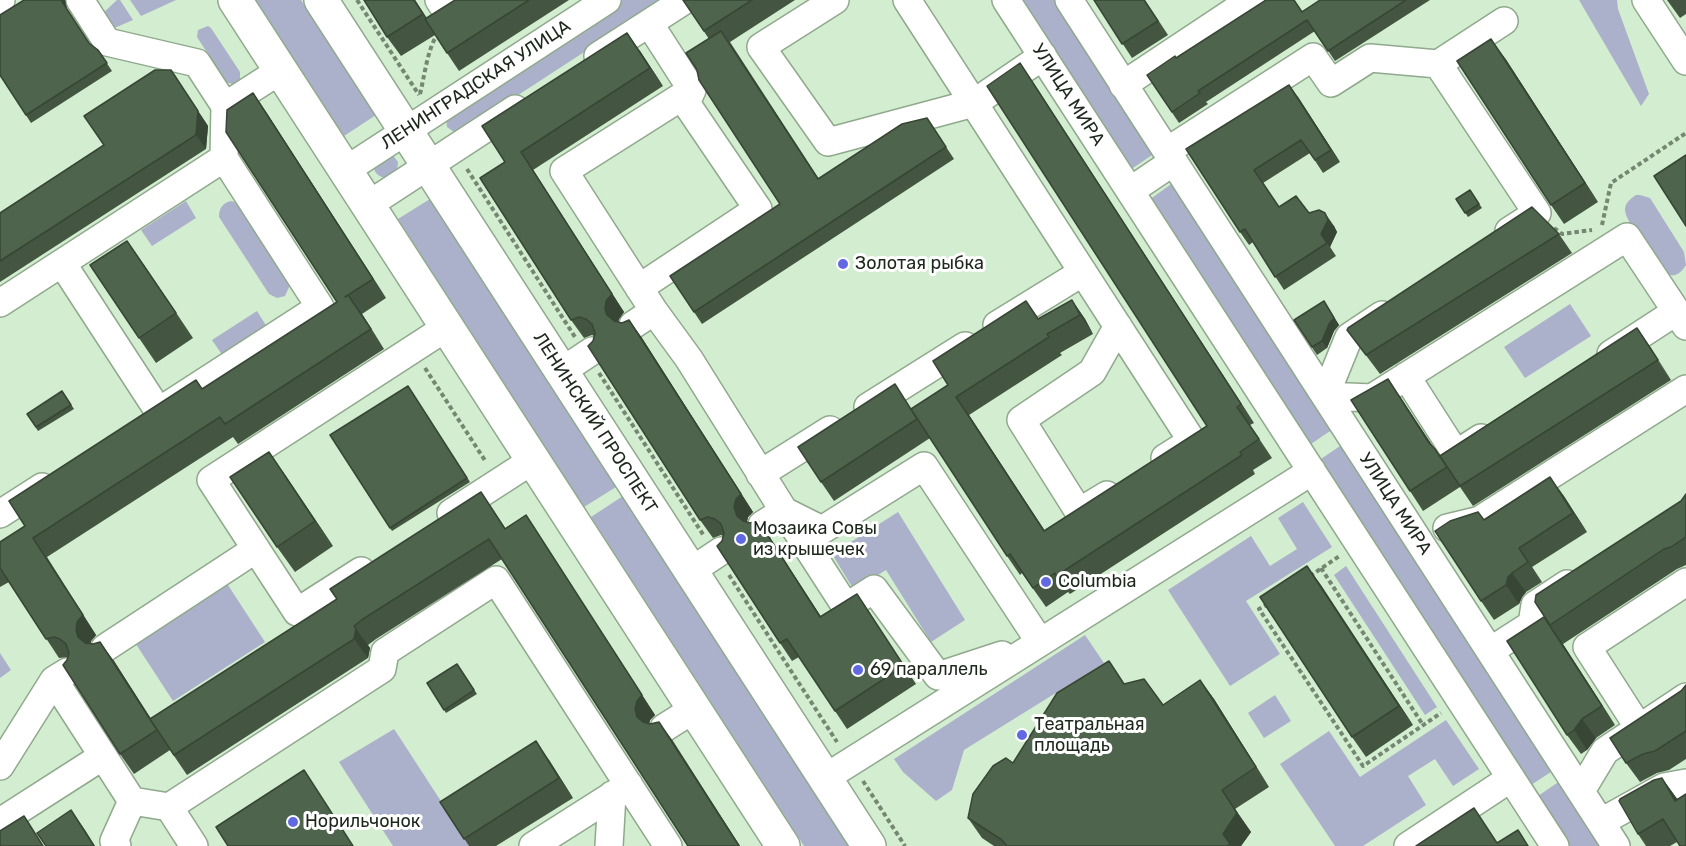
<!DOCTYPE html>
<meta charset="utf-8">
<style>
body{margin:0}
canvas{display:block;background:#d2edcf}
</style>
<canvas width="1686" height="846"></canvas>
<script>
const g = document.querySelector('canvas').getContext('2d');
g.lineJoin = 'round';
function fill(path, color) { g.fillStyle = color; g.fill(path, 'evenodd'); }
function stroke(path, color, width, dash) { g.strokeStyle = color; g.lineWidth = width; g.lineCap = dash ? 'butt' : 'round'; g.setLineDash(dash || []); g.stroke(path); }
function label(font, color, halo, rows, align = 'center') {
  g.font = font + ' Rubik,sans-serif'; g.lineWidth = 6; g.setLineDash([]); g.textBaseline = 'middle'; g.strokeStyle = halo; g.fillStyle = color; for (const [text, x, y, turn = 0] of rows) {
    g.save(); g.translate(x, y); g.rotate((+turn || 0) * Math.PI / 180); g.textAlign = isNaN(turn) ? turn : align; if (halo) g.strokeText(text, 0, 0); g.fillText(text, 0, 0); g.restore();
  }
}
fill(new Path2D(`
 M117 0H120L133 20 112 29 102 14Z
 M130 0H176L141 16Z
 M256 0H301L376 115 344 136Z
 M621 0H664L463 131 454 132 447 127 446 117 452 110Z
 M1020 0H1056L1155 153 1130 170Z
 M1579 0H1617L1618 9 1649 94 1641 106Z
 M208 26 211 28 240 72V81L235 85 226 82 197 37 198 30Z
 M392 154 398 162 397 172 385 178C377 176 374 172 373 164Z
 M1174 182 1333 429 1308 446 1149 200Z
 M1636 195H1640L1650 198 1684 252 1686 265C1668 294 1650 254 1641 239 1636 231 1626 220 1625 210 1625 203 1630 199 1636 195Z
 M430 199 616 487 584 507 398 219Z
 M186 201 196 218 152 246 141 230Z
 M232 201 240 205 290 285 285 296 277 298 269 294 219 217C219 208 223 202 232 201Z
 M1570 304 1591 336 1525 378 1504 347Z
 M257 311 267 327 223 356 212 340Z
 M1343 444 1554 770 1528 787 1318 461Z
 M623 496 849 846H804L591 517Z
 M1303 502 1332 547 1246 601 1280 654 1230 686 1168 590 1251 536 1270 566 1297 549 1278 518Z
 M898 512 965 620 931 642 886 570 854 590 832 554Z
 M1346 566 1437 707 1425 715 1334 575Z
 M226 582 265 642 173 701 134 641Z
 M1085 635 1104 663 964 750 952 790 936 801 903 772 894 759Z
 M0 653 11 670 0 678Z
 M1275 695 1291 721 1264 738 1248 713Z
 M1446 720 1479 769 1453 786 1435 759 1408 776 1426 805 1363 846H1335L1280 764 1329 731 1360 777Z
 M394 729 400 738 470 846H393L339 762Z
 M1560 781 1602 846H1566L1535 798Z`), '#abb0cb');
const minor = new Path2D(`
 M80 0 107 42 197 63 225 106
 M439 0 443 6 452 0
 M835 0 761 47 828 142 974 103 1043 56
 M907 0 1192 441 1165 458
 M1006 0 1555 846
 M1069 0 1616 846
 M1646 0 1686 61
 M0 1 1 0
 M1504 21 1438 64 1537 213 1509 231
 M649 23 692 90
 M598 56 685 0
 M1123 85 1251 0
 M692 90 564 171 654 311 689 359 784 511 822 530 924 466 1040 642
 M1167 151 1313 57 1331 83 1370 58 1438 64
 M346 170 607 0
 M1130 191 1173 162
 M368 205 515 109
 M62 263 159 412
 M639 288 758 209 686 103 692 90
 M0 303 224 158
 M1382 315 1349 337 1325 396 1372 398 1627 237 1686 326
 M633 325 654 311
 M997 325 1083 272
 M1611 354 1677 311
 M562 371 592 351
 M1406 376 1456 454 1481 438
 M170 404 320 307 224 158 225 106 281 70
 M868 407 965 346
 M760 474 830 430
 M1107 495 1079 512 1021 420 1092 372 1118 326
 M451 513 533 460
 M0 514 42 487
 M762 525 784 511 846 607 874 589 938 676 1002 655
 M1447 528 1480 520 1686 389
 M361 571 297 612 211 480 447 327
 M691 571 721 551
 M105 648 256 549
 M1490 651 1532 624 1535 605 1567 584
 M54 680 132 801 169 807 382 669 385 652 496 580 668 846
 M664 728 694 709
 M1639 728 1587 647 1686 582
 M0 766 54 680 67 672
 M825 778 1312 471
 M1581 791 1605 751 1686 697
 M169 807 194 846
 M0 822 103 756
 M1601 822 1664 787 1686 783
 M117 846 114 841 132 801
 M533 846 629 785
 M609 846 612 795
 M1408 846 1511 778`);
const major = new Path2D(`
 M235 0 783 846
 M321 0 869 846`);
stroke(minor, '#90a98d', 30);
stroke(major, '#90a98d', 36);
stroke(new Path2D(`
 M357 0 419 95
 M420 94C424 79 428 44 439 33
 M467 169 575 337
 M1602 225 1611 183 1686 133
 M1554 228 1562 234 1592 230
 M425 368 486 462
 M599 373 704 536
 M1321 568 1423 725
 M729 575 837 742
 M1310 576 1341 555
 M1268 604 1259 609 1363 766 1441 713
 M863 781 905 846`), '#758773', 4, [4.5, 3]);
stroke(minor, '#fff', 27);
stroke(major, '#fff', 33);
fill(new Path2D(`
 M24 0H65L67 9 89 44 98 50 112 71 31 123 0 75Z
 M415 0 427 18 455 0H569L459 71 435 35 401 56 387 37Z
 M683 0H795L730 42 819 179 935 130 954 159 702 324 694 312 780 204 709 39Z
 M1094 0H1145L1168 35 1132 58Z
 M1320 0H1430L1335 61 1315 31 1206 102 1208 104 1179 123 1147 75 1302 11Z
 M1667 0H1686V14L1680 18Z
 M640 51 663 86 533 170 624 312 619 319 618 322 622 323 629 320 642 338 753 512 748 517 747 522 770 538 821 617 869 612 916 684 847 729 799 657 792 661 780 643 722 541 723 536 721 535 713 538 700 520 593 341 594 336 592 335 584 338 571 320 505 162Z
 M1505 58 1598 202 1564 224 1551 205Z
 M1020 63 1254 423 1250 425 1272 458 1253 470 1255 474 1070 594 1068 592 1046 607 1022 573 1020 575 1007 556 930 438 834 501 821 482 912 409 948 385 1026 301 1039 319 1072 300 1085 319 1093 334 1060 353 1062 355 969 415 1045 531 1207 426Z
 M171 70 208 126 206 149 0 282V213L104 145Z
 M1298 97 1340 162 1323 173 1310 153 1263 183 1279 207 1309 213 1334 226 1337 232 1330 247 1336 256 1284 290 1253 242 1249 245 1240 232 1186 149Z
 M266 112 386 298 362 314 384 349 238 444 233 437 47 557 96 635 91 641 90 644 114 661 151 719 337 599 481 492 505 528 526 515 539 535 655 715 650 720 649 724 659 722 740 846 502 559 376 639 368 645 370 648 368 658 187 775 170 750 134 774 120 754 67 660 68 657 59 658 9 582 0 587V542L25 526 196 380 202 389 337 302Z
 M1470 190 1482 208 1468 217 1456 199Z
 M1559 234 1572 253 1380 374 1347 330Z
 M144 265 193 338 156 363 139 338Z
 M1329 309 1339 325 1334 331 1327 348 1317 355 1294 320Z
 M1637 328 1671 380 1473 506 1460 487 1423 511 1410 491 1388 379 1432 445 1440 455Z
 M408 386 470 482 392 531 330 435Z
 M62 391 74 409 38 431 27 414Z
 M269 452 333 546 295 572 277 547Z
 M1550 477 1587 532 1532 567 1542 582 1526 592 1522 597 1519 604 1494 620 1481 601 1484 519Z
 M1686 494V565L1677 569 1563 644 1561 641 1615 725 1596 738 1587 750 1581 754 1567 735 1544 617 1681 501Z
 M1307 566 1413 725 1366 757 1352 737Z
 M457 664 477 694 446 713 427 683Z
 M1200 680 1214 699 1269 787 1235 809 1251 832 1241 846H994L982 838 968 818 1013 763 1125 684 1163 705Z
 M1686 685V759L1669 770 1657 773 1640 782 1626 763Z
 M549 760 573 798 496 846H469L440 802Z
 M1662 778 1677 799V842L1670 846H1646L1638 834Z`), '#445641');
fill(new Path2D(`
 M61 0H65L67 9Z
 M414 0H415L436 34 423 14Z
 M627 33 640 51 663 86 650 68Z
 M1491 39 1505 58 1598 202 1585 183Z
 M1020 63 1033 82 1254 423 1241 404Z
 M171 70 208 126 206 149 196 135Z
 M1289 85 1298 97 1340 162 1331 150Z
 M253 93 266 112 386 298 373 279Z
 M521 152 533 170 624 312 619 319 617 327 607 315Z
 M1325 213 1334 226 1337 232 1330 247 1336 256 1321 234Z
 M127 241 144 265 193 338 176 313Z
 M348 295 362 314 384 349 371 329Z
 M1072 300 1085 319 1093 334 1080 315Z
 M1324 301 1339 325 1334 331 1327 348 1322 341Z
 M629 320 642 338 753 512 748 517 746 525 737 516Z
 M1637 328 1651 348 1671 380 1658 360Z
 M1388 379 1401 398 1443 462 1429 443Z
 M956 397 969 415 1057 550 1044 531Z
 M269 452 286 476 333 546 315 521Z
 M1550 477 1564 496 1587 532 1573 513Z
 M481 492 494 511 518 548 505 529Z
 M526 515 539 535 655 715 650 720 648 728 637 717Z
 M758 520 770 538 833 635 820 617Z
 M33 538 96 635 91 641 89 649 78 637Z
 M1519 548 1532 567 1542 582 1528 562Z
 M1307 566 1321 585 1413 725 1399 706Z
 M1512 573 1526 592 1522 597 1519 604 1506 585 1508 577Z
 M1544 617 1561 641 1615 725 1602 706Z
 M356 629 370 648 368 658 354 639Z
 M100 642 114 661 171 750 157 730Z
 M1200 680 1214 699 1269 787 1256 767Z
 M1582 719 1596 738 1587 750 1574 730Z
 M659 722 673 741 740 846H739Z
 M536 741 549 760 573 798 559 778Z
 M1662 778 1678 800 1675 801Z
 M1235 809 1251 832 1241 846H1231L1223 834Z
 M71 810 85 830 95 846H94Z`), '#374635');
const building = new Path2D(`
 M24 0H61L89 43 98 50 107 63 26 115 0 75V15Z
 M364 0H414L423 14 387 37Z
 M455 0H529L447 53 425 19Z
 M683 0H752L704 31Z
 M1094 0H1144L1158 21 1122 44Z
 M1266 0H1294L1302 12 1320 0H1406L1328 51 1307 20 1198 91 1200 93 1172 112 1147 75 1175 56 1176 58Z
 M721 31 818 179 902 124 927 118 946 147 694 312 670 276 780 204 699 80 697 70 686 53Z
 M627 33 650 68 521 152 612 294 606 301 605 309 607 315 614 321 622 323 629 320 741 494 736 499 734 507 737 516 743 521 750 523 758 520 820 617 857 594 904 666 835 711 787 639 780 643 717 546 722 541 724 533 721 524 715 519 708 517 700 520 588 346 593 341 595 333 592 324 586 319 579 317 571 320 480 178 505 162 482 126Z
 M1491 39 1585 183 1551 205 1457 61Z
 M1020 63 1241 404 1237 407 1259 439 1240 452 1242 455 1056 576 1055 573 1033 588 1010 554 1007 556 911 409 948 385 933 361 1026 301 1038 319 1072 300 1080 315 1047 334 1049 337 956 397 1044 531 1207 426 987 86Z
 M155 70H171L198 111 196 135 0 261V213L104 145 84 116Z
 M1289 85 1331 150 1315 160 1301 140 1254 170 1279 207 1296 196 1309 213 1319 210 1325 213 1328 220 1321 234 1327 243 1275 277 1245 229 1240 232 1186 149Z
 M253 93 373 279 345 297 348 295 371 329 225 424 220 417 33 538 83 615 77 622 76 630 78 637 85 643 93 644 100 642 157 730 120 754 63 665 67 660 69 653 66 644 60 639 54 637 46 639 0 568V542L25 526 9 501 196 380 202 389 337 302 226 132 227 110Z
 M1686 155V226L1654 176Z
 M1470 190 1479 204 1465 213 1456 199Z
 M1532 207 1559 234 1366 355 1347 330 1348 328Z
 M127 241 176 313 139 338 90 265Z
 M1324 301 1334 318 1329 324 1322 341 1312 347 1294 320Z
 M1637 328 1658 360 1460 486 1440 456Z
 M1388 379 1429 443 1435 449 1447 467 1410 491 1351 400Z
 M895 384 917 419 821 482 798 447Z
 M408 386 467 478 390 528 330 435Z
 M62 391 71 405 36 427 27 414Z
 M269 452 315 521 277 547 230 477Z
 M1550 477 1573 513 1519 548 1528 562 1512 573 1508 577 1506 585 1481 601 1435 531 1450 521 1478 512 1484 520Z
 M481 492 505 529 526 515 642 695 637 701 635 709 637 717 643 722 650 724 659 722 739 846H688L489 539 363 619 354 626 356 629 354 639 174 755 150 719 337 599 330 589Z
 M1686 494V537L1671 547 1664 549 1550 625 1535 602 1536 595 1681 501Z
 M1307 566 1399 706 1352 737 1260 597Z
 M1544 617 1602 706 1582 719 1574 730 1567 735 1507 641Z
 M1109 661 1124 684 1144 679 1163 705 1200 680 1256 767 1222 790 1237 813 1223 834 1230 844 1227 846H1007L1002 840 968 818 973 794 993 766 1006 758 1013 763 1057 693Z
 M457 664 474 690 444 710 427 683Z
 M1686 685V731L1655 751 1643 754 1626 763 1610 738 1681 691Z
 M536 741 559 778 464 839 440 802Z
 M304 770 353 846H228L216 827Z
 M1662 778 1675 801 1686 794V846H1680L1663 819 1638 834 1619 801 1620 799 1654 780Z
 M1474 808 1497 843 1518 830 1528 846H1416Z
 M71 810 94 846H46L37 833Z
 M24 816 43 846H0V831Z`);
fill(building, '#4f644c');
stroke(building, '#374635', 1.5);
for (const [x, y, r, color] of [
 [843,264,6,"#6069e1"],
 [741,539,6,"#6069e1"],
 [1046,582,6,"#6069e1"],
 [858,670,6,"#6069e1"],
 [1022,735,6,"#6069e1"],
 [293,822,6,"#6069e1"]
]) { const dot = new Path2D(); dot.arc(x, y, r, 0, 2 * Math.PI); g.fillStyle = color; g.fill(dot); stroke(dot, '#fff', 2); }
label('18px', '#1d271c', '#fff', [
 ["ЛЕНИНГРАДСКАЯ УЛИЦА",476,85,-33],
 ["УЛИЦА МИРА",1068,95,57],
 ["ЛЕНИНСКИЙ ПРОСПЕКТ",595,423,57],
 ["УЛИЦА МИРА",1395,504,57]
]);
label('18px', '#1d271c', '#fff', [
 ["Золотая рыбка",855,264],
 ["Мозаика Совы",753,529],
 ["из крышечек",753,550],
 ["Columbia",1058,582],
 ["69 параллель",870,670],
 ["Театральная",1034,725],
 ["площадь",1034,746],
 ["Норильчонок",305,822]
], 'left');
</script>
